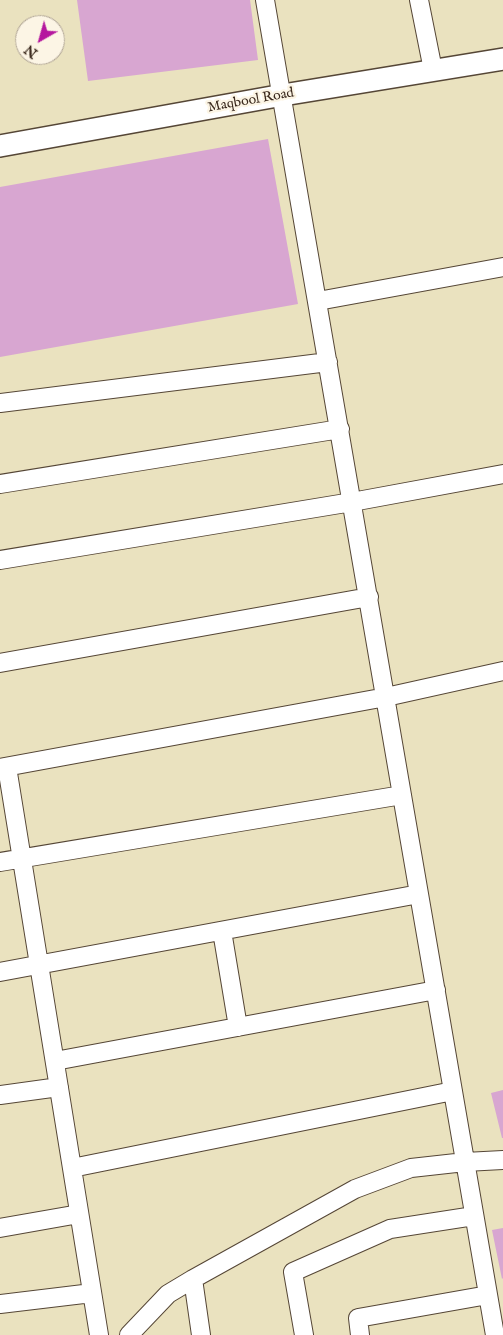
<!DOCTYPE html>
<style>
body{margin:0}
#map{position:relative;width:503px;height:1335px;overflow:hidden;background:#eae2bf;font-family:"IM FELL English",serif}
canvas{display:block}
.north{position:absolute;left:15px;top:15px;width:50px;height:50px;box-sizing:border-box;background:#fcf5e5;border:1px solid #afa495;border-radius:50%;rotate:218deg;font-size:14px;font-weight:700;line-height:20px;text-align:center;color:#3b2a1e}
.north::after{content:'';display:block;margin:auto;width:18px;height:22px;background:#b5179e;clip-path:polygon(50% 0,100% 100%,50% 72%,0 100%)}
</style>
<div id="map">
<canvas width="503" height="1335"></canvas>
<div class="north">N</div>
</div>
<script>
const g = document.querySelector('canvas').getContext('2d');
g.lineJoin = 'round';
function fill(path, color) { g.fillStyle = color; g.fill(path, 'evenodd'); }
function stroke(path, color, width, dash) { g.strokeStyle = color; g.lineWidth = width; g.lineCap = dash ? 'butt' : 'round'; g.setLineDash(dash || []); g.stroke(path); }
function label(font, color, halo, rows, align = 'center') {
  g.font = font + ' "IM FELL English",serif'; g.lineWidth = 4.5; g.setLineDash([]); g.textBaseline = 'middle'; g.strokeStyle = halo; g.fillStyle = color; for (const [text, x, y, turn = 0] of rows) {
    g.save(); g.translate(x, y); g.rotate((+turn || 0) * Math.PI / 180); g.textAlign = isNaN(turn) ? turn : align; if (halo) g.strokeText(text, 0, 0); g.fillText(text, 0, 0); g.restore();
  }
}
fill(new Path2D(`
 M77 0H250L258 60 88 81Z
 M268 139 298 304 0 357V187Z
 M503 1090V1138H502L491 1093Z
 M503 1228V1278L502 1279 492 1230Z`), '#d8a6d1');
const minor = new Path2D(`
 M265 0 495 1335
 M419 0 433 70
 M318 301 503 267
 M0 403 328 362
 M0 484 340 429
 M0 560 352 502 503 474
 M0 663 369 597
 M7 767 99 1335
 M0 768 386 697 503 671
 M0 862 402 795
 M222 931 238 1027
 M0 972 419 894
 M55 1061 436 990
 M0 1095 59 1087
 M72 1168 453 1091
 M0 1228 79 1214
 M193 1279 201 1335
 M0 1304 92 1293
 M129 1335 168 1294 193 1279 355 1189 411 1168 465 1162 503 1160
 M304 1335 293 1272 390 1229 474 1216
 M360 1335 358 1318 488 1295`);
const tertiary = new Path2D(`
 M0 146 283 95 503 59`);
stroke(minor, '#554636', 20);
stroke(tertiary, '#554636', 24);
stroke(minor, '#fff', 18);
stroke(tertiary, '#fff', 21);
label('14px', '#3b2a1e', '#fcf5e5', [
 ["Maqbool Road",251,101,-10]
]);
</script>
